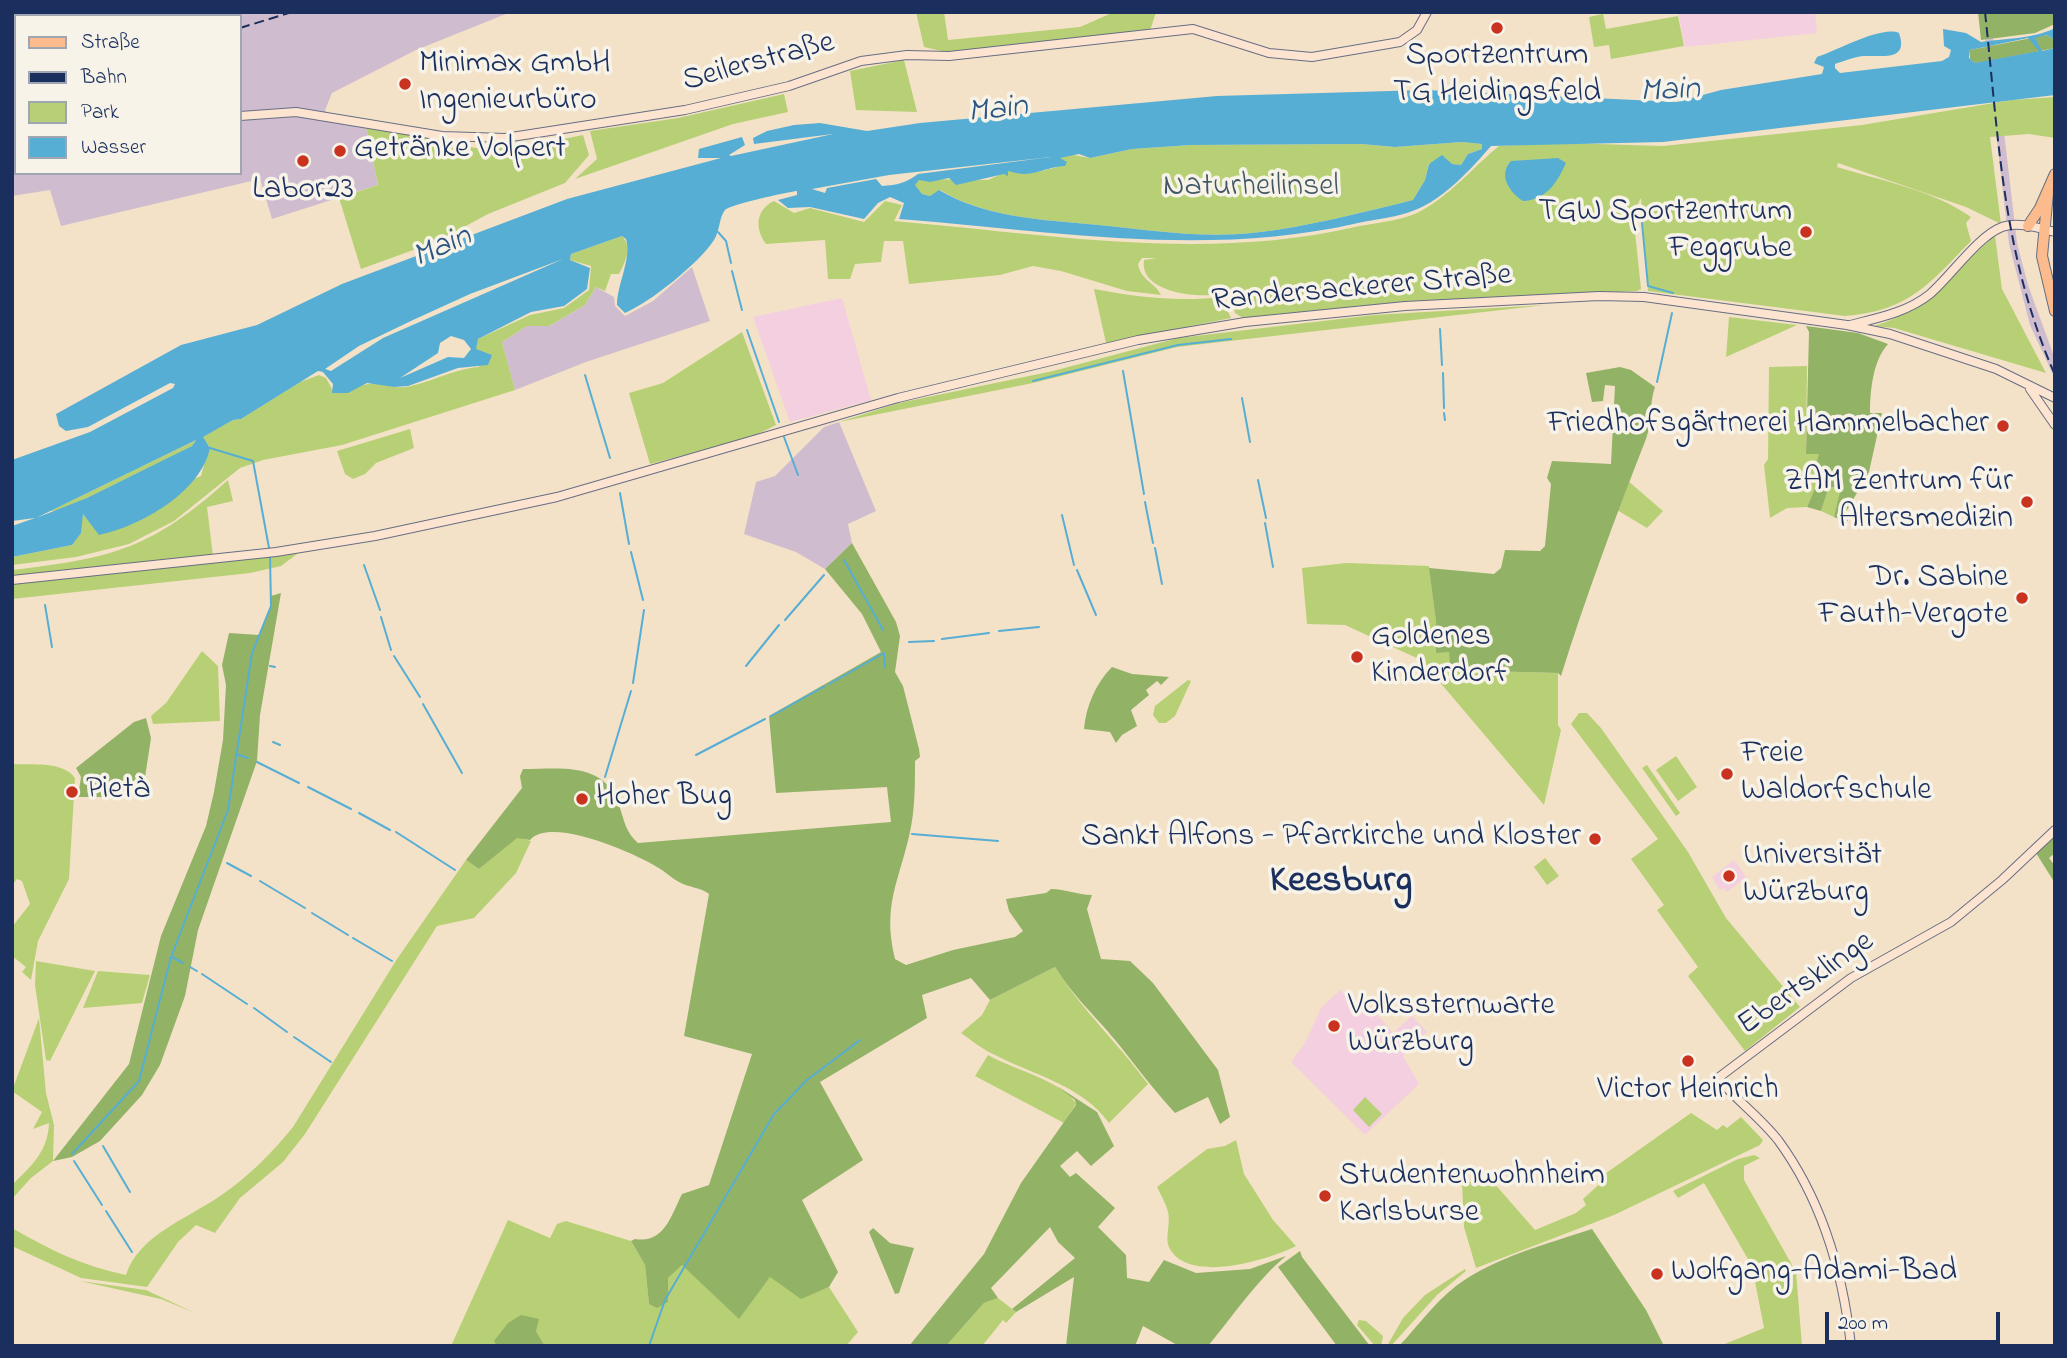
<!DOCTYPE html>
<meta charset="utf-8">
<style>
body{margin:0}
#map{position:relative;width:2067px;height:1358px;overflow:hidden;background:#f3e2c8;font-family:"Indie Flower",sans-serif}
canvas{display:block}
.frame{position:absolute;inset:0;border:14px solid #1b2f5e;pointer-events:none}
.legend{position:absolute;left:14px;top:14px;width:228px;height:161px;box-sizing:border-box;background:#f7f3e8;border:2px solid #9fa5b1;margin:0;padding:9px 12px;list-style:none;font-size:21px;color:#1b2f5e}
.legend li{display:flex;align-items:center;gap:14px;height:35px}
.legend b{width:35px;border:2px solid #9fa5b1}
.scale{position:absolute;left:1825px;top:1312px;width:175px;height:32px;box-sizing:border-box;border:4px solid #1b2f5e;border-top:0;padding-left:9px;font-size:21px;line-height:24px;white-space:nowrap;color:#1b2f5e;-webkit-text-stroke:5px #f7f3e8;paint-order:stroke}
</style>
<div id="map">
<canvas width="2067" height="1358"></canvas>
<div class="frame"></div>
<ul class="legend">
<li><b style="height:9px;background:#fbbb8c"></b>Straße</li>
<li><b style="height:9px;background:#1b2f5e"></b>Bahn</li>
<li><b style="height:19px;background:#b8d075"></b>Park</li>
<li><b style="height:19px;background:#57aed4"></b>Wasser</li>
</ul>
<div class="scale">200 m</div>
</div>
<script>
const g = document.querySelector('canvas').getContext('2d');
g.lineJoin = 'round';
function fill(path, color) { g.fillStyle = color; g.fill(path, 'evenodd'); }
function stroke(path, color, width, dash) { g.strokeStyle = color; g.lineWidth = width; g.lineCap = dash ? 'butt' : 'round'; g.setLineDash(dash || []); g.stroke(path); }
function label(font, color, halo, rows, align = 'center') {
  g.font = font + ' "Indie Flower",sans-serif'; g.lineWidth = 7; g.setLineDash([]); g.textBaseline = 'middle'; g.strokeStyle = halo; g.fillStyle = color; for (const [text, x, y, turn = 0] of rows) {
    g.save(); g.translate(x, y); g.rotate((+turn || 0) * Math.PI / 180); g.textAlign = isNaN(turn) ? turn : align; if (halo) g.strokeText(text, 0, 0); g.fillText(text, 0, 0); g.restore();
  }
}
fill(new Path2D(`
 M1678 12H1815L1817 33 1685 47Z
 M842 298 871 400 790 422 753 317Z
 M1734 860 1746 877 1727 892 1724 888 1720 890 1712 877Z
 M1340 990 1354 1005 1359 1002 1366 1009 1370 1006 1393 1033 1412 1016 1427 1032 1403 1056 1419 1084 1365 1135 1291 1062 1305 1043 1321 1008Z`), '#f3cfe0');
fill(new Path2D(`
 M12 12H511L416 50 332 93 325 110 331 120 366 127 378 185 272 219 260 179 61 226 50 190 12 196ZM16 16H240V173H16Z
 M1982 12H1990L2017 243 2028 285 2055 359V379L2030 325 2009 244Z
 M692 267 710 321 586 362 515 390 502 342 527 326H549L585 305 596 287 614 297 615 306 625 316 653 301Z
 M839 422 876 511 848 524 852 543 825 569 796 552 744 534 756 482 775 476 824 427Z`), '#cfbdcf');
fill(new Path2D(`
 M916 12H944L948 40 1080 27 1114 12H1156L1150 31 950 53 924 47Z
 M1603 14 1606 29 1678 16 1684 46 1611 59 1609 45 1594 47 1589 17Z
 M904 60 917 112 856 110 850 71Z
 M784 94 788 112 733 124 575 179 597 159 590 131 678 118Z
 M2055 97V138L2029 134 1990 137 2001 224 1966 207 1838 163 1837 167C1882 181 1933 190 1971 217L1966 223 1971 241C1929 284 1909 311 1845 316L1648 291 1641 198 1633 213 1641 289 1637 291 1405 302 1243 318 1235 313 1231 291C1209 301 1138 295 1144 260L1157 258H1142L1138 264C1141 281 1155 282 1161 295L1127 291 1061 271 1033 266 1000 275 909 284 903 241H884L881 262 855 264 850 279H828L825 240 766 244C755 229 755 210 774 201L794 213 810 208 864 222 885 201 902 205 894 221C1047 234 1203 262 1355 227 1374 223 1399 221 1417 213 1450 196 1472 168 1499 146L1565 143 1663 146 1862 125 2012 100Z
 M366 127 476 148 529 146 583 135 589 155 565 183 488 214 438 241 361 269 339 198 378 185Z
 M1462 142 1483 144 1482 149 1468 154 1461 165 1429 163 1425 180 1413 200C1360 213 1307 227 1252 233 1206 238 1155 231 1109 226 1052 220 990 220 940 190L930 196 922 194 914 185 919 179 988 180 1008 171 1038 172 1065 165 1059 158 1068 154 1090 158 1132 149 1191 145 1361 144 1395 147Z
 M622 236C633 247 625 263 619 274H611L605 291 596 287 585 305 549 326H527L502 342 515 390 342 445 263 460 240 468 174 521 129 544 76 557 12 565V557L72 545 83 514 89 521 201 476 209 446 202 437 233 420 241 419 300 382 319 375 326 378 332 389C353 395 350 387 368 384 381 382 392 389 405 387 431 383 452 369 479 367L475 346 478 339 530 315 564 308 589 290 591 266 570 260 571 254Z
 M1995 236 2002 289 2046 373 1894 328 1874 326C1933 308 1950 272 1995 236Z
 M1094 289C1136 297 1178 302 1221 297L1231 318 1106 343Z
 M1545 305 1177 347 1033 383 839 422 899 403 1053 371 1178 338 1374 315Z
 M1729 317 1797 325 1726 357Z
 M742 332 776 425 750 438 650 464 629 393 663 383Z
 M1807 366 1806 453 1819 454 1818 481 1807 507 1787 508 1770 518 1764 465 1768 459 1769 367Z
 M410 429 414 448 376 463 365 474 353 479 345 474 337 451Z
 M196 440 192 446C165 460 75 513 50 511Z
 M228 480 233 501 207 507 213 556 12 576V570C113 558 151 549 228 480Z
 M1628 481 1663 511 1647 528 1617 510Z
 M1829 487 1842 488 1834 517 1821 511Z
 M301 551 281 566 250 573 12 599V582Z
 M1346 563 1429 566 1436 622V652H1449L1450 670 1558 673V725L1561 730 1544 805 1421 660 1345 625 1307 624 1302 568Z
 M202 651 218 666 220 721 153 724 151 716 166 703Z
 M1188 680 1191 681 1175 716 1166 723H1159L1153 715 1155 706Z
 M1579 713H1587L1601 728 1688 852 1726 918 1800 1007 1745 1051 1688 976 1698 967 1657 910 1664 905 1631 859 1658 839 1571 724Z
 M1676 756 1697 787 1678 801 1656 770Z
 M12 764C32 765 63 761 75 778L69 879 38 941 31 980 22 972 26 967 12 956V927L30 904 22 881 17 879 12 885Z
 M1647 765 1680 813 1676 816 1642 768Z
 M517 837 531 841 516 873 474 918 437 926 305 1134 283 1162 240 1198 215 1233 196 1225 178 1242 147 1287 81 1278 12 1246V1228C50 1250 83 1266 126 1275 138 1235 191 1217 223 1194 250 1175 272 1153 293 1127L397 959 466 860 479 869Z
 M1545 858 1559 876 1547 885 1534 867Z
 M36 961 95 971 50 1061 46 1060 35 985Z
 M1055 967C1081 1009 1118 1043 1148 1084L1109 1123C1082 1085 1033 1075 993 1054 982 1049 971 1040 961 1033L982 1015 990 1000Z
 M98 971 150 975 142 1003 83 1008Z
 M39 1018 46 1093 54 1125 53 1161 31 1178 12 1199V1185C31 1166 48 1152 49 1123L33 1129 42 1112 12 1091Z
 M988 1055C1010 1068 1067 1083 1076 1104L1064 1123 975 1076Z
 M1365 1097 1382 1114 1369 1127 1353 1110Z
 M1691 1113 1717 1130 1723 1125 1727 1128 1741 1117 1763 1140 1760 1145 1614 1215 1476 1268 1464 1227 1462 1182H1493L1535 1230 1576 1213 1586 1205 1583 1199 1604 1180 1602 1176Z
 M1236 1140 1244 1174 1273 1220 1296 1246C1268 1260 1190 1284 1170 1249 1164 1239 1171 1224 1168 1212 1166 1204 1161 1195 1157 1187L1207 1149 1225 1146Z
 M1754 1155 1760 1158 1744 1166V1180L1796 1272 1802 1346H1720L1764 1328 1752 1266 1704 1183 1678 1198 1673 1191 1738 1159Z
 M508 1220 550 1238 557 1224 566 1221 631 1241 645 1265 649 1304 668 1288V1278L682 1264 739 1318 770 1276 801 1298 829 1287 858 1332 846 1346H545L536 1331 505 1346H451Z
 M1465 1269 1466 1271 1437 1295 1391 1346H1387L1403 1318 1425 1295Z
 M80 1281 146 1290 195 1313 161 1299Z
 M998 1298 1016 1312 1006 1323 1003 1320 982 1346H946L984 1303Z
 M1359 1320 1366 1321 1383 1336 1381 1346H1375L1357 1325Z`), '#b8d075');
fill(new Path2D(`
 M1978 12H2055V24L2035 33 1981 40Z
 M2047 35 2055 40V48L1984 62 1975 63 1970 59V50Z
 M1806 326 1858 333 1888 344C1873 360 1870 391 1870 413H1882L1869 472 1843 517 1848 519 1847 522 1834 517 1841 488 1829 487 1821 511 1807 507 1818 481 1814 471 1819 454H1806L1809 332Z
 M1620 367 1631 370 1655 387C1649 404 1652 423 1646 439 1615 518 1586 596 1561 676L1558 673 1450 670 1449 652 1436 653V622L1429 568 1494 574 1501 568 1505 550 1540 551 1545 546 1551 484 1547 478 1552 461 1611 464 1615 386 1605 385 1603 401 1592 402 1586 373Z
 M852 543 896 622 900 636 895 672 903 686 919 749 920 757 915 761C915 784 915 810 910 832 899 882 882 905 895 959L906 965 953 950 1015 937 1023 931 1009 911 1006 899 1046 893 1051 889C1066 889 1077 895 1092 895L1087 909 1101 959 1130 961 1153 983 1218 1070 1230 1117 1220 1124 1208 1097 1175 1113C1155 1091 1138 1069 1120 1046 1098 1018 1075 999 1055 967L990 1000 971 978 922 995 927 1018 820 1082 863 1160 802 1200 838 1272 829 1287 801 1299 770 1277 739 1319 682 1265 668 1278V1302L657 1308 649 1304 645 1265 631 1241 635 1239C664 1244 671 1216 682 1194L709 1185 752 1054 684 1036 709 894C700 887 690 888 679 882 671 878 665 871 657 867 634 853 551 816 530 840L517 838 479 869 466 860 522 788 520 776 523 769C561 769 604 761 619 805 624 820 626 833 638 843L891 822 887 787 776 793 769 716 881 652 862 614 825 569Z
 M281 593 260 715 257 761 198 930 185 996 160 1065 142 1095 100 1141 72 1157 53 1161 129 1064 161 936 206 826 214 792 223 740 226 685 222 665 229 633 259 635 271 606V596Z
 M1112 667 1132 674 1169 677 1161 685 1157 681 1146 690 1149 695 1131 710 1137 726 1122 735 1116 743 1110 732 1084 729C1086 706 1096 683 1112 667Z
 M146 718 151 738 142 797H78L81 777 76 768 134 722Z
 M2055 836V853L2049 858 2055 866 2053 880 2036 853Z
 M1057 1086 1097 1112 1114 1146 1091 1166 1077 1151 1060 1166 1070 1177 1076 1173 1115 1208 1098 1227 1126 1255 1127 1278 1149 1282 1164 1260 1196 1273 1250 1269 1286 1256C1258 1279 1232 1317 1208 1346H1179L1143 1326 1135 1346H1066L1074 1277 1016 1312 1012 1309 1075 1258 1058 1242 1050 1227 991 1288 998 1298 984 1303 946 1346H909L984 1254 1021 1183 1076 1105 1075 1100Z
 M873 1228 890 1243 914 1248 899 1293 895 1294 869 1232Z
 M1592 1229 1646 1310 1664 1346H1399C1418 1326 1434 1303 1456 1286 1495 1257 1547 1244 1592 1229Z
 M1300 1251 1302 1257 1370 1346H1337L1278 1267Z
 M521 1315 539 1319 536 1331 545 1346H497L494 1341 508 1323Z`), '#92b266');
fill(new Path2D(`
 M2055 28V40L2047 35 2035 38 2042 51 2055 48V95L1663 142 1491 146C1472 168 1444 199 1415 210 1398 217 1377 219 1358 223 1206 258 1052 231 899 219L904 203 890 197 878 203 864 219 810 207 788 208 778 200 797 195V191C787 192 729 205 725 210 719 217 720 231 714 240 700 262 651 302 625 313L617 305C617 284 632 259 626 239L622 236 571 254 570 260 590 268 587 289 564 306 531 312 478 339 476 349 492 355 488 365 458 368 408 386 394 387 367 383 348 393H332L333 384 323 372 318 371 241 419 233 420 203 437 210 448C201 492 141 526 99 535L83 514 81 533 72 545 12 557V526L35 518 12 521V460L90 432 173 388 175 384 170 383 88 427 66 431 59 426 56 414 181 345 257 325 342 284 567 199 721 158H698L699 149 742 137 745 145 729 155 731 156 833 134 754 144 753 138 767 131 794 125 820 123 867 131 920 123 1217 96 1425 90 1677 102 1721 90 1822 74 1824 67 1814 63 1817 57C1836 51 1882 25 1899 33 1909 62 1882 55 1863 56 1854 57 1844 61 1835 64V68L1840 73 1942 61 1949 57 1951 50 1944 46 1943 29 1966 33 1981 42C2006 38 2034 39 2055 28ZM2028 38 2039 51 1975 63 1969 58 1970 50ZM1462 142 1482 144V149L1468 154 1461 165 1452 164 1442 155 1429 164 1425 180 1413 200C1360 213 1307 227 1252 233 1206 238 1155 231 1109 226 1052 220 990 220 939 190L930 196 922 194 915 185 919 180 930 182 949 178 956 185 1004 174 1008 176V171C1034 179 1039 168 1065 166L1067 162 1060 158 1079 154 1090 158 1132 149 1191 145 1361 144 1395 147ZM1051 157 918 174C906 183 897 185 882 186L876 179 827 188 825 193 812 189 889 175ZM563 259 383 338 331 371 325 369 359 346 413 320 470 294ZM451 336 464 340 471 349 464 358 448 357 400 378 438 353 440 343ZM196 440 192 446 87 498 36 518Z
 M1558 158 1566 163C1557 183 1546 200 1523 201 1509 192 1498 175 1511 161Z`), '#57aed4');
stroke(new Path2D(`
 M1642 223 1648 286 1673 293
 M718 232 726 241 731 263
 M732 271 742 310
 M1440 329 1442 365
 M747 330 779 422
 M1123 371 1144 494
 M1443 373 1444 408
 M585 375 610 458
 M1033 381 1178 345 1231 339
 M1657 382 1672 313
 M1242 398 1250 442
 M1444 413 1445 420
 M784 437 798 475
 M210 448 253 461 269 548
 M1258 480 1266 518
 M620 493 629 544
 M1145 502 1153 543
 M1062 515 1074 565
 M1265 523 1273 567
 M1155 548 1162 584
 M631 552 643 600
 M844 560 883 630
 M364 565 380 610
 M1077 570 1096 615
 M45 605 52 647
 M381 617 391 650
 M785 620 824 575
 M999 631 1039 627
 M942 639 989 633
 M909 642 934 641
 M394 656 420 697
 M270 666 275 667
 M746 666 779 625
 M633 683 644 610
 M829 684 884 653 885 667
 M423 704 462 773
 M771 716 825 686
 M273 742 280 745
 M236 754 248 758
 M696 755 765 719
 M257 762 299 783
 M605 777 631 691
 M308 787 351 809
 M359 813 390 830
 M396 832 455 870
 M912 834 998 841
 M227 863 251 876
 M260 881 305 908
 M312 913 348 935
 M353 938 392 961
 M172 957 183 963
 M190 967 197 971
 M202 974 247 1004
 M254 1008 287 1032
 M294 1037 331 1062
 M103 1146 130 1192
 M72 1154 139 1081 171 957 228 810 252 653 271 606 270 557
 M74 1161 102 1205
 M106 1211 132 1252
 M649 1346 665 1300 774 1114 807 1080 860 1040`), '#57aed4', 2);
const secondary = new Path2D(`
 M240 116 296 112 442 136 505 138 685 110 789 86 861 61 907 55 949 56 1193 29 1269 53 1312 57 1400 42 1417 30 1427 12
 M12 142H16
 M1850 325C1878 318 1908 312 1930 294 1950 277 1978 236 2002 227 2017 221 2039 228 2055 232
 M2030 389 2055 425
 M12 580 276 552 375 536 557 497 898 398 1138 340 1245 322 1405 306 1599 296 1644 297 1847 325 1890 334 1996 369 2055 398
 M1851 1346C1843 1272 1822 1200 1778 1140 1760 1117 1736 1100 1718 1078L1851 978 1951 922 2002 880 2055 830`);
const primary = new Path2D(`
 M2048 193 2042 256 2055 311
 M2028 226 2040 208 2055 174`);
stroke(secondary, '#676e83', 10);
stroke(primary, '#676e83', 12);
stroke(secondary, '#fde4d1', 8);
stroke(primary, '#fbbb8c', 10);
stroke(new Path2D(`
 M1985 12C1999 141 2002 254 2055 375
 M12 14 152 16 218 12
 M219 16 244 12
 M240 28 292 12`), '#1b2f5e', 2, [10, 5]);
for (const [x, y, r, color] of [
 [1497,28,7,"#c8321e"],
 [405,84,7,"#c8321e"],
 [340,151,7,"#c8321e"],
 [303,161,7,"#c8321e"],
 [1806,232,7,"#c8321e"],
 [2003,426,7,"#c8321e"],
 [2027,502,7,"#c8321e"],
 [2022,598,7,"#c8321e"],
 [1357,657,7,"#c8321e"],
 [1727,774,7,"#c8321e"],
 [72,792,7,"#c8321e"],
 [582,799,7,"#c8321e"],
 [1595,839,7,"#c8321e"],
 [1729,876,7,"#c8321e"],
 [1334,1026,7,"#c8321e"],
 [1688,1061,7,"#c8321e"],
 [1325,1196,7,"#c8321e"],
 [1657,1274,7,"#c8321e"]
]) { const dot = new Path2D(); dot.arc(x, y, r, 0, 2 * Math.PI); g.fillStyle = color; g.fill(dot); stroke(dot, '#f7f3e8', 2.5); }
label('32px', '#1b2f5e', '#f7f3e8', [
 ["Sportzentrum",1497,58,"center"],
 ["TG Heidingsfeld",1497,95,"center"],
 ["Minimax GmbH",419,66],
 ["Ingenieurbüro",419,103],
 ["Getränke Volpert",354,151],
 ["Labor23",303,192,"center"],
 ["TGW Sportzentrum",1792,214,"right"],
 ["Feggrube",1792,251,"right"],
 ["Friedhofsgärtnerei Hammelbacher",1989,426,"right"],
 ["ZAM Zentrum für",2013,484,"right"],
 ["Altersmedizin",2013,521,"right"],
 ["Dr. Sabine",2008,580,"right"],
 ["Fauth-Vergote",2008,617,"right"],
 ["Goldenes",1371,639],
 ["Kinderdorf",1371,676],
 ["Freie",1741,756],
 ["Waldorfschule",1741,793],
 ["Pietà",86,792],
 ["Hoher Bug",596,799],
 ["Sankt Alfons - Pfarrkirche und Kloster",1581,839,"right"],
 ["Universität",1743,858],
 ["Würzburg",1743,895],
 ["Volkssternwarte",1348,1008],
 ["Würzburg",1348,1045],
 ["Victor Heinrich",1688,1092,"center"],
 ["Studentenwohnheim",1339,1178],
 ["Karlsburse",1339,1215],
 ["Wolfgang-Adami-Bad",1671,1274]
], 'left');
label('32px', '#1b2f5e', '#f7f3e8', [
 ["Seilerstraße",759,64,-15],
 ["Randersackerer Straße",1362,290,-5],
 ["Ebertsklinge",1807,985,-35]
]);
label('32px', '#425764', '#f7f3e8', [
 ["Naturheilinsel",1251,189]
]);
label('italic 33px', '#2d5581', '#f7f3e8', [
 ["Main",1670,93,-3],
 ["Main",998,112,-7],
 ["Main",443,249,-24]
]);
label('bold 38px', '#1b2f5e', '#f7f3e8', [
 ["Keesburg",1341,884]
]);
</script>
